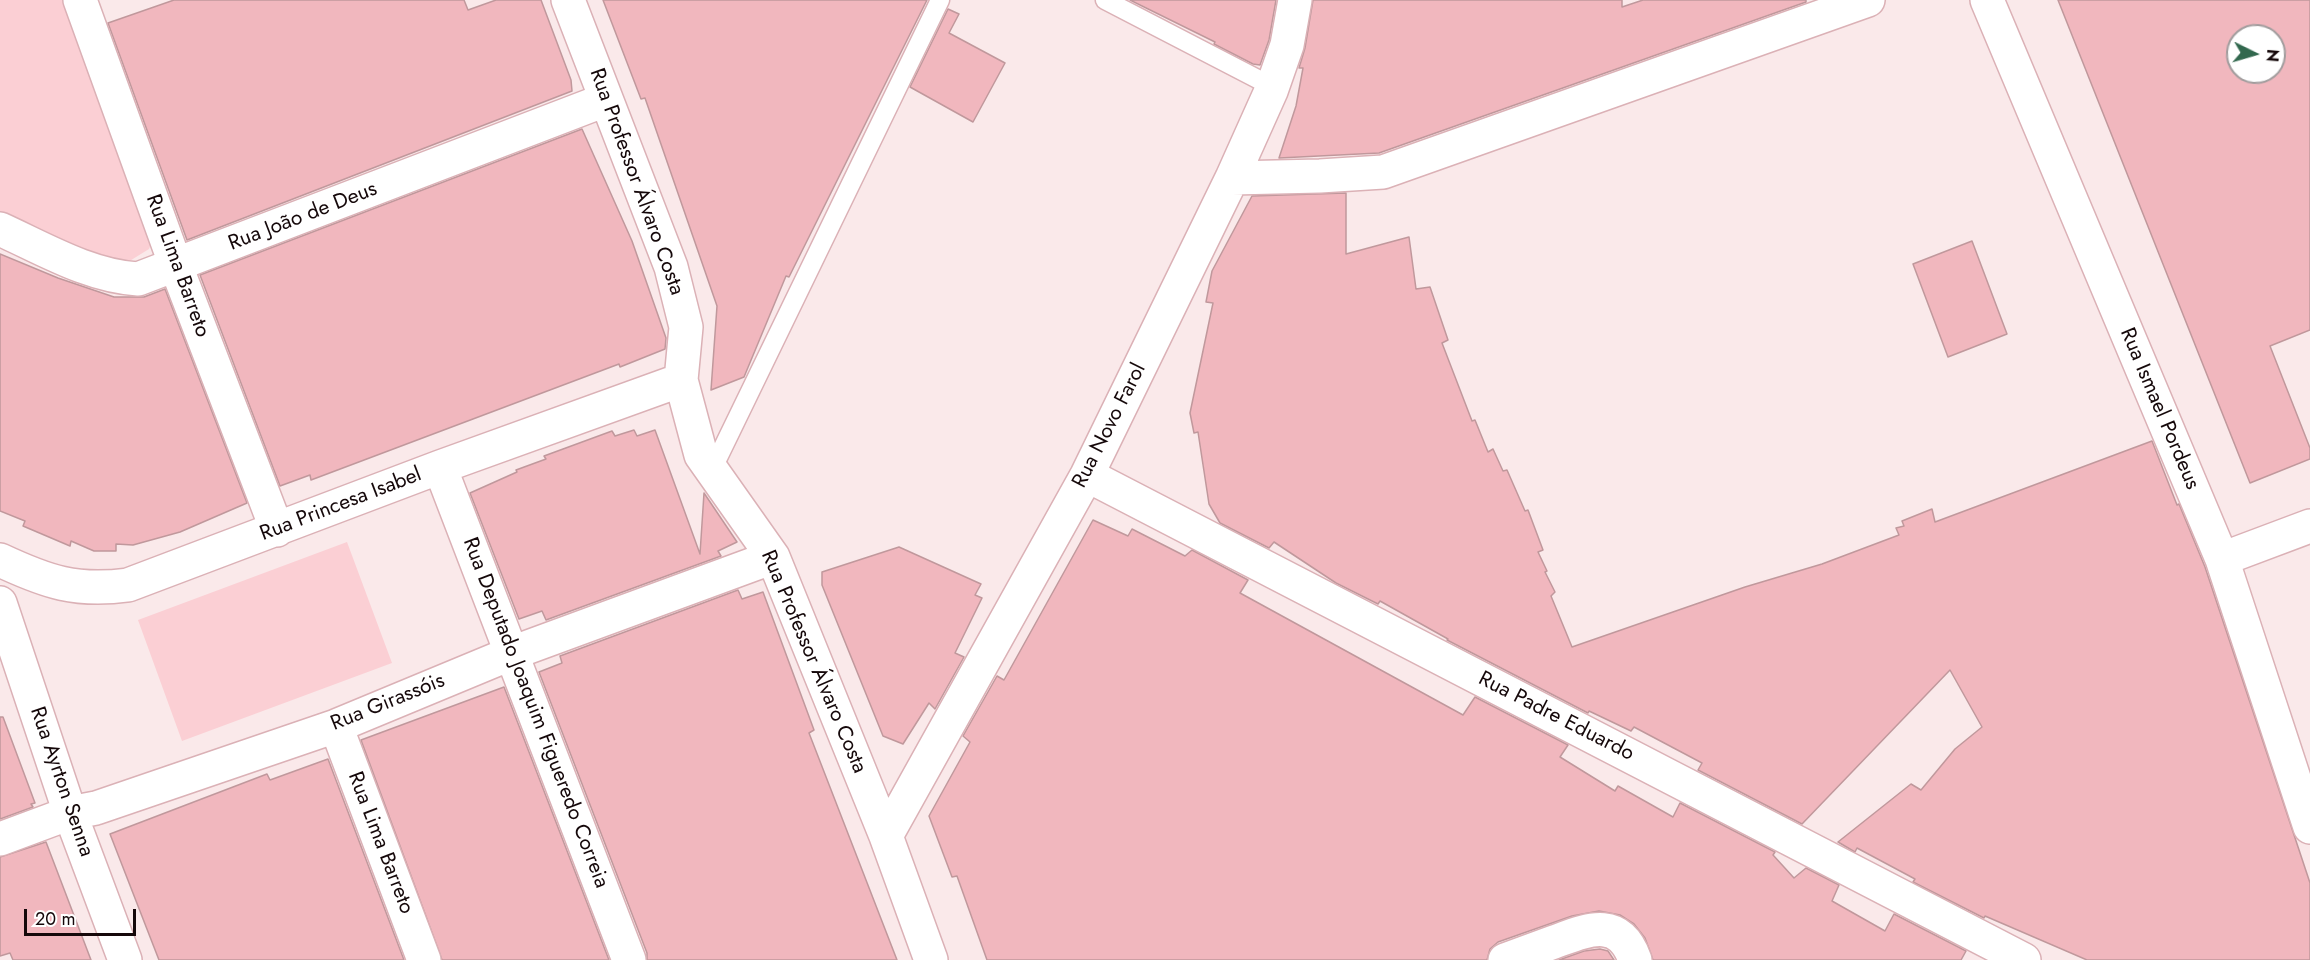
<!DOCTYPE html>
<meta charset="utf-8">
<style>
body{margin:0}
#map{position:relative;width:2310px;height:960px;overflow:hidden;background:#fae9ea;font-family:Jost,sans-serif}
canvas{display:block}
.north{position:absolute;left:2226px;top:24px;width:60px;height:60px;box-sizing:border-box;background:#fff;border:2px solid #a19c9d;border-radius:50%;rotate:95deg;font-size:16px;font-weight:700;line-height:24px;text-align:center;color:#15080a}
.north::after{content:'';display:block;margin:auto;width:21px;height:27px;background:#32684e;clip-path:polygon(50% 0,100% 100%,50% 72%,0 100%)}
.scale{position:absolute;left:24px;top:909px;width:112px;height:27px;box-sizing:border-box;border:3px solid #15080a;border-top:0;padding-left:8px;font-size:18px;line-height:21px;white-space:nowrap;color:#15080a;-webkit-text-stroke:4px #fff;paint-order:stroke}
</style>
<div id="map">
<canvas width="2310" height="960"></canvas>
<div class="north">N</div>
<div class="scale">20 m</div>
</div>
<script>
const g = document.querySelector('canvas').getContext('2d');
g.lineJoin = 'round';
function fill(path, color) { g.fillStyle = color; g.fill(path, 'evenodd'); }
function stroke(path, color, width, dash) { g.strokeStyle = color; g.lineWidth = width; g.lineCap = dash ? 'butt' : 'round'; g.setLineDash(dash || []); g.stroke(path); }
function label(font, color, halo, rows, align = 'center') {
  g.font = font + ' Jost,sans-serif'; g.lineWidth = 6; g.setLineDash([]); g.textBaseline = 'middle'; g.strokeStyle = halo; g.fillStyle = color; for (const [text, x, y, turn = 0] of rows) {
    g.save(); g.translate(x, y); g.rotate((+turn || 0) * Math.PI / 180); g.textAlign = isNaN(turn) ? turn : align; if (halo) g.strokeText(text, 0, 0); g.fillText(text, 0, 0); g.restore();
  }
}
fill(new Path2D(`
 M0 0H62L153 239 149 249 128 262H107L0 215Z
 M347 542 392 663 182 741 138 620Z`), '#fbcfd4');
const building = new Path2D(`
 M174 0H464L468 10 496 0H541L571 80 572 91 187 240 108 23Z
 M603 0H927L789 277 786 276 744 377 711 390 717 306 645 98 641 99Z
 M1130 0H1276L1269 40 1260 65 1253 64 1214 44 1215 42Z
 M1313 0H1622V7L1643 0H1806V2L1379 153 1279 158 1296 106 1303 68H1299L1305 48Z
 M2058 0H2310V330L2270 346 2310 448V459L2250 483ZM2238 36H2274V72H2238Z
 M948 9 959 14 949 33 1005 63 973 122 910 87Z
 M582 129 632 241 666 338 665 349 620 367 619 364 311 480 310 475 280 486 200 275Z
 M1346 193V254L1409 237 1416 289 1430 287 1448 340 1442 343 1472 421 1475 420 1488 452 1493 449 1503 471 1507 470 1525 511 1528 510 1543 550 1538 552 1547 571 1545 572 1555 592 1551 596 1572 647 1745 587 1822 564 1899 535 1896 528 1904 526 1902 521 1932 509 1935 522 2152 441 2177 505 2179 504 2205 567 2310 883V960H2087L1985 916 1984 918 1913 882 1915 879 1857 848 1855 852 1838 842 1911 784 1921 790 1955 749 1982 727 1950 670 1802 824 1698 770 1702 763 1634 727 1631 731 1589 711 1588 713 1447 640 1448 639 1380 601 1378 604 1336 583 1274 542 1269 548 1220 523 1209 504 1198 432 1194 433 1190 413 1213 303 1206 302 1212 271 1252 196Z
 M1972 241 2007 334 1948 357 1913 264Z
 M0 254 58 278 114 297H144L165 289 247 503 180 532 133 545 116 544V551H94L71 541 70 546 23 526 25 521 0 511Z
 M634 430 637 436 655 430 700 554 704 493 737 542 718 551 721 556 546 620 542 611 519 619 470 493 517 472 516 470 546 459 544 456 612 431 615 436Z
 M1093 520 1128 536 1132 529 1185 556 1192 550 1248 580 1240 593 1463 715 1475 697 1568 745 1560 757 1615 791 1618 786 1673 817 1680 803 1775 852 1773 855 1794 878 1806 868 1839 885 1832 901 1885 931 1894 914 1966 951 1961 960H1653L1645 938 1634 924 1620 915 1599 911 1572 916 1498 942 1490 949 1487 960H987L957 876 952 877 929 816 970 742 963 736 997 676 1004 680Z
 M899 547 981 584 975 595 982 598 955 653 964 657 935 709 929 703 903 744 883 736 822 585V572Z
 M738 590 742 599 763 592 814 730 809 733 897 960H647V953L539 672 562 663 560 656Z
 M504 687 609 960H442L361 740Z
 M0 717H3L35 803 31 804 33 807 0 819Z
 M328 759 404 960H159L110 834 267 774 270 780Z
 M46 842 91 960H13L10 953 0 956V857Z
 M1600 949 1608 951 1614 960H1559L1584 951Z`);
fill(building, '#f1b7be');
stroke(building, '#c0989c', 1.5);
const service = new Path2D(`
 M1105 0 1273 87
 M712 470 940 0`);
const minor = new Path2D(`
 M80 0 176 266 277 530
 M568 0 671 267 686 327 681 380 701 455 773 557 886 836 931 960
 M1987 0 2222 559 2310 827
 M1232 178 1320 176 1383 172 1868 0
 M0 229C44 249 89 276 138 279L605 100
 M440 467 629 960
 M1087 475 2024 960
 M2222 559 2310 526
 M0 560C47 582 76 592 128 585L440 467 681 380
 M0 603 70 813 125 960
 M336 726 424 960
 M886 836 1087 475 1232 178 1271 91 1287 45 1295 0
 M0 839 70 813 96 808 336 726 512 653 773 557
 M1505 960C1521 954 1538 948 1554 942 1587 930 1619 915 1635 960`);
stroke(service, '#dbb1b6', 21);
stroke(minor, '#dbb1b6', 36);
stroke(service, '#fff', 18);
stroke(minor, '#fff', 33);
label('21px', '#15080a', '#fff', [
 ["Rua Professor Álvaro Costa",636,182,70],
 ["Rua João de Deus",303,217,-21],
 ["Rua Lima Barreto",177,266,70],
 ["Rua Ismael Pordeus",2159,409,67],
 ["Rua Novo Farol",1110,426,-63],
 ["Rua Princesa Isabel",341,505,-21],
 ["Rua Professor Álvaro Costa",813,662,67],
 ["Rua Girassóis",388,703,-22],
 ["Rua Deputado Joaquim Figueredo Correia",535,713,69],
 ["Rua Padre Eduardo",1556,717,27],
 ["Rua Ayrton Senna",61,782,71],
 ["Rua Lima Barreto",380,843,69]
]);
</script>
